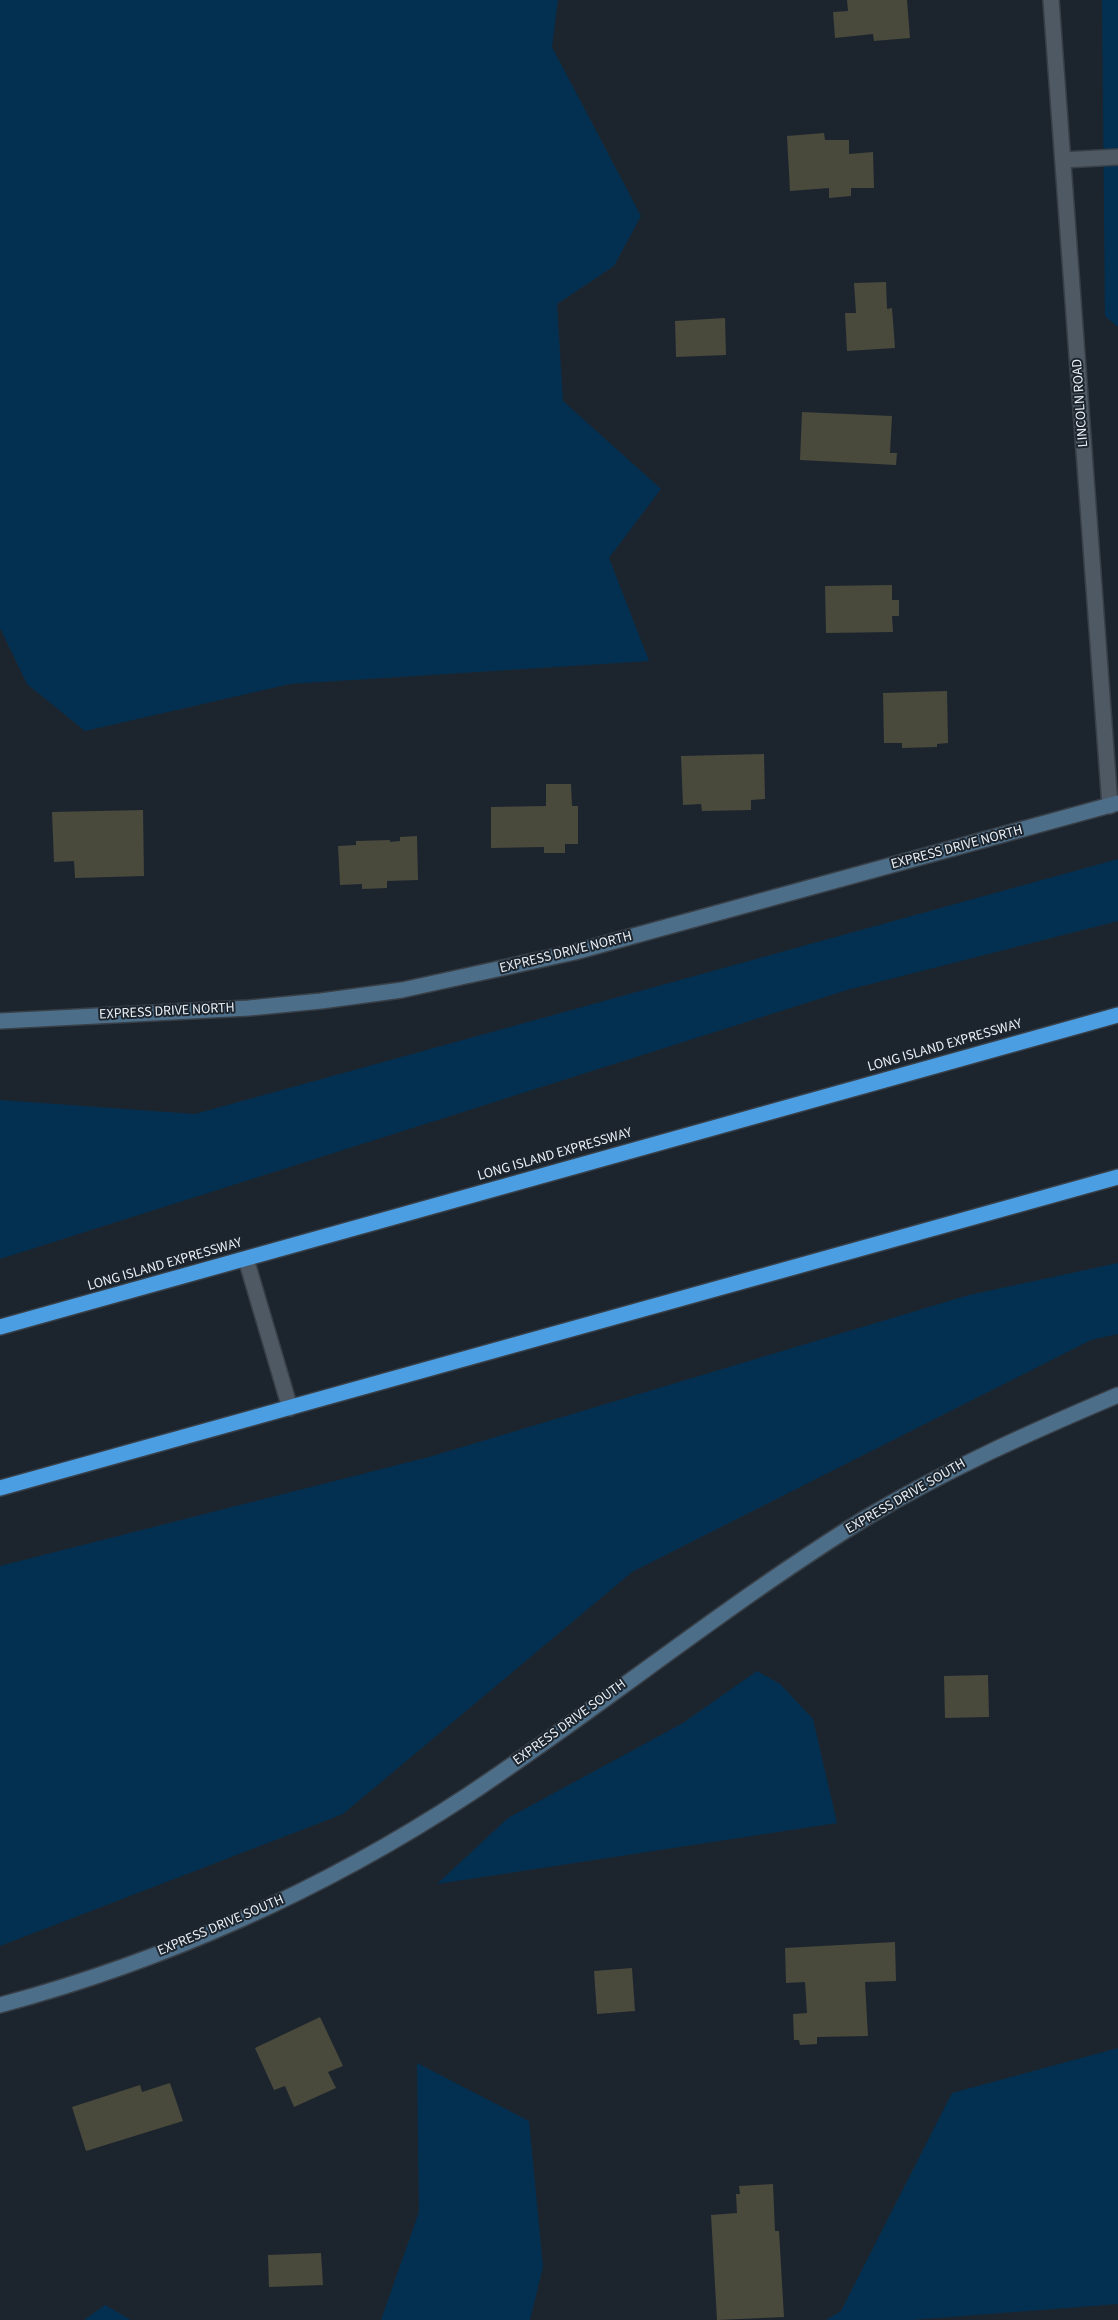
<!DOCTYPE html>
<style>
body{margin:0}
canvas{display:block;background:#1c252e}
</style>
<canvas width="1118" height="2320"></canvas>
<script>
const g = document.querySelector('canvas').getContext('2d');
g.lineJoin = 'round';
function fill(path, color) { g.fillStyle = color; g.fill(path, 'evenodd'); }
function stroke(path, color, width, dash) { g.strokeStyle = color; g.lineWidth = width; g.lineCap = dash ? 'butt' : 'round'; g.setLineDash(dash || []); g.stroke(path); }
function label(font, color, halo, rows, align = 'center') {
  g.font = font + ' "Source Sans 3",sans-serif'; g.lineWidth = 4; g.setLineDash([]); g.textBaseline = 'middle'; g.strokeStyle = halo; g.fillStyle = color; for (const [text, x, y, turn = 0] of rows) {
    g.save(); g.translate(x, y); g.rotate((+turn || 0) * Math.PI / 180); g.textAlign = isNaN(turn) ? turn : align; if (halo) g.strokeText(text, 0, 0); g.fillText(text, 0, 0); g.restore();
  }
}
fill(new Path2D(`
 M0 0H558L552 47 641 216 614 266 557 304 563 401 661 489 609 558 649 661 290 684 85 731 27 684 0 628Z
 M1102 0H1118V327L1105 316Z
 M1118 859V921L847 990 0 1259V1100L195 1114Z
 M1118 1263V1334L1091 1340 632 1572 343 1814 0 1946V1566L429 1457 969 1295Z
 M757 1671 780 1684 813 1719 837 1823 437 1884 508 1818 683 1723Z
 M1118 2048V2304L911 2320H826L841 2311 952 2093Z
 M417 2063 529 2121 543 2267 530 2320H381L419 2212Z
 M105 2305 131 2320H84Z`), '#033051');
fill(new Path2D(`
 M847 0H907L910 38 874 41 873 34 835 38 833 12 848 11Z
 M824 133 825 140H849V154L873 152 874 188H851V196L829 198V188L790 191 787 136Z
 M886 282 887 309 892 308 895 348 847 351 845 313H856L854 283Z
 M725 318 726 355 676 357 675 321Z
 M802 412 892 416 890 453H897L896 465 800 460Z
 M892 585V600H899V616H892L893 632 826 633 825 586Z
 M947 691 948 743 937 744V747L902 748V743H884L883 693Z
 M764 754 765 799 751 800V810L702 811 701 804 683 805 681 756Z
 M546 784H571L572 806H578V844H565V853H544V847L491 848V807L546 806Z
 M143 810 144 876 75 878 74 861 54 862 52 812Z
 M417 836 418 880 387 881V888L362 889V884L340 885 338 846 356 845V841L390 840V842L400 841V837Z
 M988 1675 989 1717 945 1718 944 1676Z
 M895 1942 896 1981 865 1982 868 2036 817 2037V2044L800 2045 799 2040H794L793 2014 807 2013 805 1982 786 1983 785 1948Z
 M632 1968 635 2011 597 2014 594 1971Z
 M320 2017 343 2066 328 2072 336 2088 294 2107 285 2086 274 2090 255 2048Z
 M170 2083 183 2121 86 2151 72 2107 140 2085 142 2092Z
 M773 2184 775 2231H779L784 2317 717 2320 711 2215 737 2213 736 2194H740L739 2186Z
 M321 2253 323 2285 269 2287 268 2255Z`), '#49493c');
const lane = new Path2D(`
 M1063 160 1118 157
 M246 1259 290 1408`);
const street = new Path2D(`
 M1051 0 1110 806`);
const secondary = new Path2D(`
 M0 1021 249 1008 321 1001 402 990 575 952 1118 803
 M0 2005C165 1961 325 1889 468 1795 602 1706 727 1604 864 1519 945 1470 1031 1432 1118 1395`);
const highway = new Path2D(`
 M0 1327 1118 1015
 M0 1488 1118 1177`);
stroke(lane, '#383f47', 18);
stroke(street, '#383f47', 18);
stroke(secondary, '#383f47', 18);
stroke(highway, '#383f47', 18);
stroke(lane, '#4e5963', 15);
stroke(street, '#4e5963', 15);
stroke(secondary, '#4d6e89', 15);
stroke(highway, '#4c9ee3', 15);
label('14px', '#e8eef4', '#1c252e', [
 ["LINCOLN ROAD",1081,403,-94],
 ["EXPRESS DRIVE NORTH",957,848,-15],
 ["EXPRESS DRIVE NORTH",566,953,-14],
 ["EXPRESS DRIVE NORTH",167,1012,-3],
 ["LONG ISLAND EXPRESSWAY",945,1046,-16],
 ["LONG ISLAND EXPRESSWAY",555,1155,-16],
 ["LONG ISLAND EXPRESSWAY",165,1265,-16],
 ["EXPRESS DRIVE SOUTH",906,1497,-30],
 ["EXPRESS DRIVE SOUTH",570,1723,-36],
 ["EXPRESS DRIVE SOUTH",221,1926,-23]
]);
</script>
